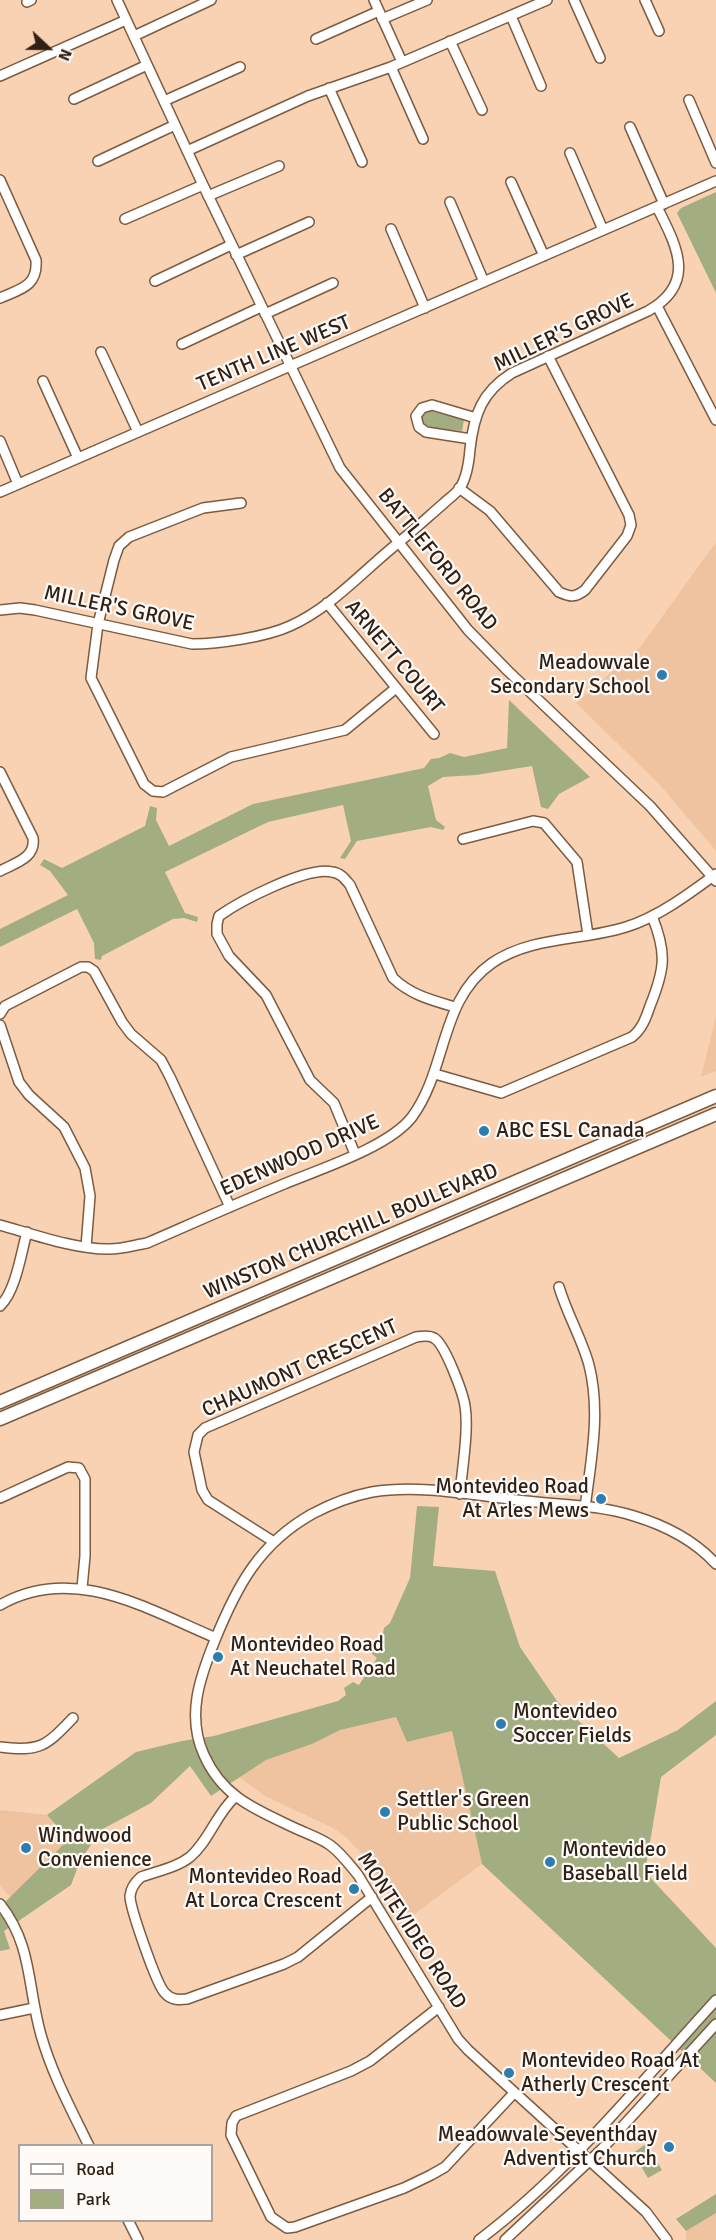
<!DOCTYPE html>
<style>
body{margin:0}
#map{position:relative;width:716px;height:2240px;overflow:hidden;background:#f8d2b3;font-family:Signika,sans-serif}
canvas{display:block}
.legend{position:absolute;left:18px;top:2144px;width:195px;height:78px;box-sizing:border-box;background:#fefaf7;border:2px solid #aca39d;margin:0;padding:8px 10px;list-style:none;font-size:18px;color:#302116}
.legend li{display:flex;align-items:center;gap:12px;height:30px}
.legend b{width:30px;border:2px solid #aca39d}
.north{position:absolute;left:18px;top:18px;width:60px;height:60px;-webkit-text-stroke:4px #fefaf7;paint-order:stroke;rotate:112deg;font-size:16px;font-weight:700;line-height:24px;text-align:center;color:#302116}
.north::after{content:'';display:block;margin:auto;width:21px;height:27px;background:#302116;clip-path:polygon(50% 0,100% 100%,50% 72%,0 100%)}
</style>
<div id="map">
<canvas width="716" height="2240"></canvas>
<ul class="legend">
<li><b style="height:8px;background:#fff"></b>Road</li>
<li><b style="height:16px;background:#a2ae82"></b>Park</li>
</ul>
<div class="north">N</div>
</div>
<script>
const g = document.querySelector('canvas').getContext('2d');
g.lineJoin = 'round';
function fill(path, color) { g.fillStyle = color; g.fill(path, 'evenodd'); }
function stroke(path, color, width, dash) { g.strokeStyle = color; g.lineWidth = width; g.lineCap = dash ? 'butt' : 'round'; g.setLineDash(dash || []); g.stroke(path); }
function label(font, color, halo, rows, align = 'center') {
  g.font = font + ' Signika,sans-serif'; g.lineWidth = 4.5; g.setLineDash([]); g.textBaseline = 'middle'; g.strokeStyle = halo; g.fillStyle = color; for (const [text, x, y, turn = 0] of rows) {
    g.save(); g.translate(x, y); g.rotate((+turn || 0) * Math.PI / 180); g.textAlign = isNaN(turn) ? turn : align; if (halo) g.strokeText(text, 0, 0); g.fillText(text, 0, 0); g.restore();
  }
}
fill(new Path2D(`
 M716 542V851L659 784 576 703 641 646Z
 M716 1016V1071L701 1077Z
 M396 1717 407 1742 452 1731 482 1864 405 1921 364 1856 347 1838 333 1828 265 1796 239 1777 266 1760 312 1744 340 1730Z
 M0 1810 47 1815 69 1839 11 1897 0 1886Z
 M716 2213V2240H686V2231Z`), '#f0c3a0');
fill(new Path2D(`
 M716 192V293L677 213 681 208Z
 M427 410 464 420 462 431C449 430 429 431 421 420L423 414Z
 M509 700 590 777 559 794 548 809 541 807 532 766 476 775 443 777 428 786 436 820 445 827 443 830 431 827 357 841 345 859 340 858 351 841 343 805 268 822 165 872 185 913 198 917 197 922 184 918 173 919 102 956 101 960 95 959 94 943 77 909 0 947V929L68 895 50 871 40 865 44 859 62 868 145 826 150 806 157 808 156 820 169 846 253 804 424 768 431 759 439 758 450 753 464 757 507 748Z
 M417 1506 439 1507 433 1566 495 1571 520 1647 557 1701 619 1758 678 1730 716 1701V1735L661 1777 645 1872 716 1948V2083L482 1864 452 1731 407 1742 396 1717 340 1730 312 1744 266 1760 211 1796 190 1766 151 1803 101 1830 80 1861 71 1885 4 1931 10 1949 0 1951V1907L69 1839 47 1815 136 1752 182 1741 214 1736 338 1701 346 1695 344 1688 353 1682 359 1685 377 1658 371 1653 381 1646 384 1628 390 1623 410 1578Z
 M646 2144 662 2170 648 2178 633 2153Z
 M716 2194V2213L686 2231 676 2219Z`), '#a2ae82');
const minor = new Path2D(`
 M117 0 203 185 340 468 468 630 508 671 650 806 716 881
 M374 0 402 62
 M574 0 600 58
 M645 0 659 31
 M27 2 31 0
 M511 16 541 86
 M382 19 427 0
 M134 36 211 0
 M316 39 379 11
 M450 41 482 110
 M391 67 423 139
 M0 76 126 20
 M329 88 362 162
 M74 99 147 65
 M689 100 716 163
 M164 101 240 67
 M630 127 664 204
 M187 151 308 96 391 67 547 0
 M570 153 603 230
 M98 161 175 125
 M0 180 36 260C38 286 21 289 0 298
 M511 182 544 256
 M208 196 279 166
 M450 202 484 282
 M125 219 203 185
 M391 229 425 308
 M236 255 309 222
 M155 281 231 245
 M657 306 716 420
 M265 314 333 283
 M182 344 261 307
 M101 352 138 432
 M43 381 78 458
 M471 439 426 432 419 427 416 416 422 408 432 405 476 418
 M0 441 18 484
 M459 488 490 511 559 592C570 597 575 598 585 590L627 536 631 525 629 515 548 356
 M0 492 716 181
 M241 503 203 508 129 537 119 546 114 560 98 624 91 678 144 784 153 791 163 792 231 757 345 730 396 688
 M327 603 434 734
 M0 610 20 608 35 610 192 644C219 644 266 637 290 626 331 608 364 570 398 543 414 530 428 517 443 504 448 499 456 494 460 488 467 477 469 462 470 449 474 414 482 392 512 373L648 311C698 283 676 245 657 207
 M0 772 33 838C36 858 15 863 0 871
 M463 839 533 821 544 823 577 862 588 935
 M0 1014 5 1006 81 967H88L94 971 122 1022 131 1034 161 1060 170 1077 230 1207
 M0 1025 19 1082 29 1095 64 1127 85 1168 90 1196 86 1247
 M435 1074 501 1093 632 1037C642 1029 646 1018 650 1006 665 969 667 953 652 916
 M355 1154 334 1103 310 1080 266 995 229 956 217 934V924L219 916C240 901 307 866 332 872 341 873 345 879 350 885L393 978C411 995 431 1000 455 1007
 M0 1225C32 1234 77 1250 110 1249 122 1249 135 1245 147 1243 193 1223 238 1203 284 1184 320 1169 389 1147 412 1117 448 1068 439 1000 492 963 532 936 582 941 626 927 658 917 689 894 716 874
 M559 1287C567 1314 582 1339 589 1365 601 1412 591 1460 585 1508
 M0 1306C16 1291 21 1253 27 1232
 M0 1498 68 1467 79 1468 85 1479V1556L82 1588
 M274 1542 208 1500 202 1490 194 1452 198 1435 205 1428 416 1337C422 1336 429 1335 434 1338 445 1344 463 1393 465 1406 469 1430 462 1469 460 1494
 M0 1605C73 1563 147 1609 216 1638
 M0 1747C41 1752 46 1746 73 1718
 M235 1797C216 1814 209 1841 190 1857 176 1868 157 1871 141 1877 135 1882 131 1888 130 1896 130 1908 157 1986 165 1993 171 2000 178 2000 187 1999L284 1964 298 1957 372 1897
 M0 1904C33 1946 27 1986 41 2035 52 2074 71 2109 89 2146
 M439 2007 370 2061 351 2071 236 2116 232 2123 231 2135 271 2217 287 2228 295 2227 404 2188 431 2175 445 2167 514 2093
 M0 2015 34 2008
 M128 2220 138 2240
 M479 2240C569 2172 641 2082 716 2000
 M505 2240 601 2150 716 2024
 M667 2240 646 2212 468 2050 458 2039 358 1875C349 1864 341 1853 330 1845 320 1838 308 1834 297 1829 257 1810 223 1798 204 1755 186 1716 200 1677 215 1640 237 1586 259 1544 312 1514 331 1504 351 1496 372 1492 422 1484 476 1496 526 1501 562 1505 600 1505 634 1516 664 1525 695 1541 716 1564`);
const major = new Path2D(`
 M0 1402 716 1096
 M0 1419 716 1114`);
stroke(minor, '#7c5b40', 12);
stroke(major, '#7c5b40', 15);
stroke(minor, '#fff', 9);
stroke(major, '#fff', 12);
for (const [x, y, r, color] of [
 [662,675,6,"#2d7dae"],
 [484,1131,6,"#2d7dae"],
 [601,1499,6,"#2d7dae"],
 [218,1657,6,"#2d7dae"],
 [501,1724,6,"#2d7dae"],
 [385,1812,6,"#2d7dae"],
 [26,1848,6,"#2d7dae"],
 [550,1862,6,"#2d7dae"],
 [354,1889,6,"#2d7dae"],
 [509,2073,6,"#2d7dae"],
 [669,2147,6,"#2d7dae"]
]) { const dot = new Path2D(); dot.arc(x, y, r, 0, 2 * Math.PI); g.fillStyle = color; g.fill(dot); stroke(dot, '#fefaf7', 2); }
label('21px', '#302116', '#fefaf7', [
 ["MILLER'S GROVE",564,333,-26],
 ["TENTH LINE WEST",274,354,-23],
 ["BATTLEFORD ROAD",437,560,51],
 ["MILLER'S GROVE",119,609,12],
 ["ARNETT COURT",394,657,50],
 ["EDENWOOD DRIVE",300,1156,-24],
 ["WINSTON CHURCHILL BOULEVARD",351,1232,-23],
 ["CHAUMONT CRESCENT",300,1369,-24],
 ["MONTEVIDEO ROAD",411,1931,57]
]);
label('21px', '#302116', '#fefaf7', [
 ["Meadowvale",650,663,"right"],
 ["Secondary School",650,687,"right"],
 ["ABC ESL Canada",496,1131],
 ["Montevideo Road",589,1487,"right"],
 ["At Arles Mews",589,1511,"right"],
 ["Montevideo Road",230,1645],
 ["At Neuchatel Road",230,1669],
 ["Montevideo",513,1712],
 ["Soccer Fields",513,1736],
 ["Settler's Green",397,1800],
 ["Public School",397,1824],
 ["Windwood",38,1836],
 ["Convenience",38,1860],
 ["Montevideo",562,1850],
 ["Baseball Field",562,1874],
 ["Montevideo Road",342,1877,"right"],
 ["At Lorca Crescent",342,1901,"right"],
 ["Montevideo Road At",521,2061],
 ["Atherly Crescent",521,2085],
 ["Meadowvale Seventhday",657,2135,"right"],
 ["Adventist Church",657,2159,"right"]
], 'left');
</script>
